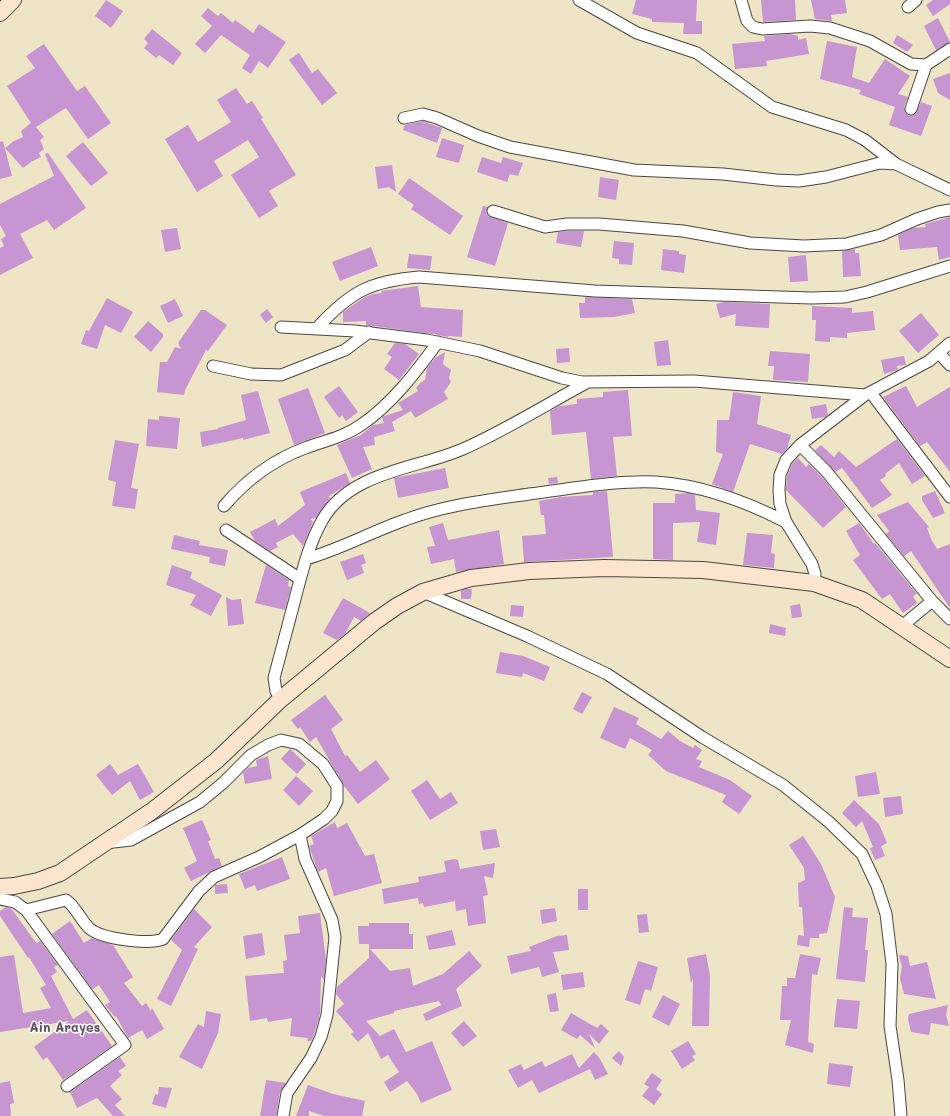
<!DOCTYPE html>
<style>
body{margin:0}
canvas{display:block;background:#eee4c6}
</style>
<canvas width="950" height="1116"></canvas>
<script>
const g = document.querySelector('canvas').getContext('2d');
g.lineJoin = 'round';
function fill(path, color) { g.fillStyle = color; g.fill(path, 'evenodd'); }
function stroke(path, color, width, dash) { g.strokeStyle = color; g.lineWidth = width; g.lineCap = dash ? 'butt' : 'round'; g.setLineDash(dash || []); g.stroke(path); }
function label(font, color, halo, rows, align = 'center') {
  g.font = font + ' Mali,sans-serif'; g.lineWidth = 3; g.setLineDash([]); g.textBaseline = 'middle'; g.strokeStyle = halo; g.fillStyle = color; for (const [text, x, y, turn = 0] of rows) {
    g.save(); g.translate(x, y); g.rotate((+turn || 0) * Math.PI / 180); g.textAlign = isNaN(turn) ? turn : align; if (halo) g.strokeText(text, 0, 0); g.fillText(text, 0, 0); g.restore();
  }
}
fill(new Path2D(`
 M106 0 123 11 111 28 95 16Z
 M636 0H697L696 21H702V34H683L684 23 652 22V19L632 14Z
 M761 0H795L796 20 763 22Z
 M811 0H845L847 13 831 15 832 21 815 19Z
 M933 0H950V4L933 16 926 5Z
 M208 8 218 16 221 13 233 23 235 20 253 33 259 24 286 42 268 68 259 61 251 74 242 68 250 55 221 35 205 53 195 44 212 26 201 16Z
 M938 18 950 42 936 50 924 26Z
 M152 29 182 53 173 65 159 55 156 58 144 48 148 43 144 39Z
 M790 34 798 36V40L806 38 809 54 766 61 767 66 735 69 732 44 765 41 764 36Z
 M897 35 913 45 907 52 893 43Z
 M827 41 857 47 852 77 869 83 885 59 910 76 898 94 908 97 904 107 906 113 909 116 915 114 921 102 932 106 921 136 889 125 895 107 859 94 861 90 820 79Z
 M44 44 77 91 85 86 111 123 88 139 66 108 36 127 44 137 40 140 44 149 39 153 41 157 31 162 23 168 5 148 14 141 23 137 21 131 31 123 7 86 35 68 26 56Z
 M299 53 312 73 318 69 337 93 322 105 289 60Z
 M950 73V100L938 93 933 79Z
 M236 88 247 104 252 101 263 118 261 119 296 175 269 191 278 206 259 218 231 175 259 157 248 140 214 161 223 176 197 192 165 139 188 125 198 142 231 122 217 100Z
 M422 121 442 128 437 143 403 130 405 125Z
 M442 138 464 145 459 163 436 157Z
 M3 141 12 176 0 179V142Z
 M83 142 108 173 91 186 66 156Z
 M48 153 86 208 54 230 47 220 20 234 33 258 0 275V248L4 246 1 239 6 236 0 225V204L54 176 45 154Z
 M482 157 501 163 503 157 523 163 518 176 510 174 507 182 492 177 493 175 492 177 477 172Z
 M392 165 396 192 389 187 378 189 375 167Z
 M600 177 619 180 616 200 598 197Z
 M409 178 463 216 450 235 411 209 414 205 398 194Z
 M483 206 488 207 486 212 488 216 508 223 495 266 467 257Z
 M950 217V257L939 260 937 247 900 250 898 235 913 228 926 227 925 224Z
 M177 228 181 249 165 252 161 230Z
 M567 231H584L581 247 556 243 558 232Z
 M614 241 634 243 632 265 619 264V259L612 258Z
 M371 247 378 266 340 281 332 262Z
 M663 249 679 251V254L686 255 684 273 661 270Z
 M855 249V253H859L861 276 843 277 842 251Z
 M409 254 432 256 430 270 407 268Z
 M806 255 808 281 790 282 788 257Z
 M418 286 421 307 463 310 462 337 448 336V337L434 334V333L433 334 366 325V321L343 322V312L365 297 373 294 382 293 381 291Z
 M585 297 632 299 635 313 614 317 580 318 579 303H585Z
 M107 298 133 312 121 333 105 325 97 349 81 344 86 330 89 331Z
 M175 299 183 316 168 323 160 306Z
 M724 302 770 304 769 328 735 326 736 314 720 318 716 304Z
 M812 306 852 308V313L873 311 875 330 847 333V338L830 337V342L815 341 816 320H812Z
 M267 309 273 317 266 323 260 315Z
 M201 310H205L227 325 208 351 206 350 185 390 184 395 157 392 160 362H167L175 347 181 349 178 343Z
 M921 313 939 335 918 353 899 331Z
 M148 321 163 334V337L151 352 134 337Z
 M668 340 671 365 657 366 654 342Z
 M395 343 405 344 419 354 399 380 384 369 392 357 387 354Z
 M569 348 570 362 557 363 556 349Z
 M770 351 810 354 808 382 773 380 774 366H768Z
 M445 352 443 364 451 370 449 378 451 382 444 392 448 399 415 418 411 411 392 422 395 431 374 437 375 445 363 447 372 469 352 478 337 445 361 435 373 425 384 423 382 417 384 416 403 410 398 403 418 391 416 388 420 383 425 380 427 368 435 358Z
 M904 356 906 365 897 366 898 370 884 374 881 360Z
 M339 386 358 412 346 421 342 415 339 418 324 397Z
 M906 386 917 407 950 387V472L927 442 920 446 883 397Z
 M308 388 325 433 294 445 278 399Z
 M628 390 632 436 613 437 617 476 591 479 586 432 552 435 550 411 560 406 577 404V399L603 397V392Z
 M258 391 270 433 243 440V438L202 447 200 432 218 429V428L246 420 241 395Z
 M733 392 761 396 757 424 791 435 787 449 782 454 750 444 733 492 712 484 723 454 716 452 717 420H729Z
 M826 404 828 415 825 417 812 419 810 407Z
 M159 416 180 418 177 449 146 446 148 419 159 420Z
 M897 439 925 476 912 484 899 463 885 474 886 476 880 480 892 495 872 508 842 468 835 472 815 450 821 445 834 457 839 451 856 467Z
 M115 440 139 444 131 488 138 489 135 509 112 506 116 482 108 480Z
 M798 458 806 467 809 464 821 476 846 507 823 528 786 490 787 477 792 464Z
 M445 468 449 488 398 498 394 478Z
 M346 473 350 483 329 496 330 498 316 518 311 519 313 522 303 546 293 534 276 543 278 547 270 551 255 541 250 532 275 519 278 526 305 505 300 492Z
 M557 477 558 483 549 484 548 478Z
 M607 491 613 557 524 562 522 536 546 534 544 515H541L539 501 561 497 593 495V492Z
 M935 491 945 513 933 518 922 500V496Z
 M689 493 695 495 696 510 720 513 716 545 697 542 700 522 673 523V560L653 559V503H675V494Z
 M908 502 929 527 927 528 932 541 937 549 950 544V608L911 551 904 556 886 534 889 531 877 515Z
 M443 523 448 540 499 530 504 564 456 572 454 559 431 564 427 547 435 546 429 527Z
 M859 523 874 544 875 543 917 594 913 596 917 603 903 613 890 594 882 599 853 560 860 555 846 531Z
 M747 533 773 535 771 553 775 554 774 568 743 565Z
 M174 535 200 541 199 545 228 550 225 566 209 563 210 557 171 549Z
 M363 554 366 563 361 565 364 573 347 580 340 562Z
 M172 565 192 572 190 578 222 595 211 616 190 605 196 595 166 585Z
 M266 565 289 580 288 586 291 587 285 610 255 603Z
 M466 589H472L471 599H461V591Z
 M226 597 232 600 241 599 244 624 228 626Z
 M343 598 370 613 361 621 354 617 345 634 337 640 323 633Z
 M800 604 802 617 792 618 790 606Z
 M511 605 524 606 523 617 510 616Z
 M770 624 786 628 785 636 769 633Z
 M500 652 523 656 550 667 544 681 523 673 522 677 496 673Z
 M582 692 592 697 582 714 573 709Z
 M325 695 343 720 331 729 345 756 347 755 360 772 376 760 390 779 358 804 344 786 316 737 310 742 300 727 298 729 291 720Z
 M614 707 639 718 636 724 661 739 668 731 680 741 693 748 695 745 702 750 696 759 702 761 699 767 730 780 752 796 739 814 722 802 726 795 666 771 648 755 652 750 630 738 625 749 600 738Z
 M290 749 306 764 297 774 281 759Z
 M268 756 272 779 245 784 243 773 248 768 257 766 256 760Z
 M110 764 118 775 138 764 154 792 140 800 130 781 112 795 96 775Z
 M876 772 880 794 858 797 855 776Z
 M296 776 313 791 299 806 283 790Z
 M427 780 440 799 451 792 458 803 430 820 411 791Z
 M901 796 903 814 885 817 883 798Z
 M853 799 879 824 887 843 881 846 885 856 875 860 870 848 873 847 862 821 856 827 842 813 854 800Z
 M202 820 211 840 208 841 215 859 219 858 222 866 191 881 184 868 197 861 183 828Z
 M335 822 337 828 347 823 365 856 374 854 382 883 334 896 326 868 318 872 309 846 314 844 311 836Z
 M496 829 500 847 483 850 480 831Z
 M803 836 821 864 835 897 827 933 819 934V938H810L809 947 797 945 798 935 804 936 802 907H799L798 883 805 880 804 868 789 845Z
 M282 857 290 879 257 891 255 885 245 889 239 874Z
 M454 859 458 860 460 869 495 863 493 878 484 876 488 895 483 896 486 923 468 926 466 909 456 911 455 901 424 907 423 903 419 904 418 898 384 904 382 889 419 882 418 877 446 872 444 861Z
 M227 884 228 893 215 894V885Z
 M578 889H588V910H578Z
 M6 907 11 908 34 940 37 943 40 941 58 965 54 967 57 972 51 976 73 1019 87 1010 112 1046 63 1080 47 1057 43 1060 34 1047 69 1021 0 1032V957L14 955 23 1013 51 1008 40 988 46 985 29 957 28 958 0 916V911Z
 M844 907 853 908 852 917 868 918 865 950H868L865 982 836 979Z
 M555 908 557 921 542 924 540 910Z
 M194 909 212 927 194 947 198 949 171 1006 157 999 182 950 171 940Z
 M320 913 326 960 324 980 321 976 320 1014 314 1035 311 1041H307L308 1038 290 1036 292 1018 268 1022 267 1018 250 1021 245 976 284 973 283 961 287 960 284 935 300 933 298 916Z
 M647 914 649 932 639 933 637 915Z
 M70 921 84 943 92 938 113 945 133 977 124 983 142 1006 146 1003 151 1011 152 1008 164 1029 147 1039 142 1030 128 1038 116 1016 115 1017 105 1005 110 1002 99 985 92 989 52 934Z
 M369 923H409V934H413V949H370L390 971 410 968 413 986 443 974 469 951 482 966 456 989 462 1006 426 1021 423 1014 441 1005 439 1001 394 1011V1013L366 1021 380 1036 394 1029 406 1052 432 1041 452 1090 421 1103 417 1094 407 1081 390 1092 384 1082 399 1072 388 1055 381 1059 368 1033 358 1042 351 1034 354 1032 336 1011 344 1004 336 994 337 987 369 958V944H359L358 926H369Z
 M452 930 456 945 429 950 426 936Z
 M262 933 265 955 246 959 243 936Z
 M567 935 569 950 553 952 559 972 542 977 539 967 511 974 507 956 531 951 529 947 557 936Z
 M706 954 710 976 709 1026H692L693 978 691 983 687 958Z
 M800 954 821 958 817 975 812 974 808 1042 814 1044 813 1053 785 1045 791 1020H780L782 986H787V978H795Z
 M899 955 908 956 910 966 927 962 936 999 904 994 900 978 902 967Z
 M638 961 658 967 651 991 645 989 640 1005 625 1000Z
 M583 972 585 987 563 990 561 975Z
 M556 993 559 1011 550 1012 547 995Z
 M663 995 680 1004 669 1026 652 1017Z
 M837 999 860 1001 857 1029 834 1027Z
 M948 1005 946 1015 949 1026 931 1023 929 1035 911 1032 908 1019 909 1014Z
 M206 1011 221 1014 218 1033 202 1069 179 1057 198 1024 204 1027Z
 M571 1013 597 1028 601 1024 609 1031 599 1044 589 1034 595 1048 580 1035 577 1039 561 1030Z
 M464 1021 477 1036 463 1047 451 1033Z
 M688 1041 696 1054 692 1056 695 1060 682 1069 671 1051Z
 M619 1051 624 1057 621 1066 612 1058Z
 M594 1052 600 1059 608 1074 595 1080 590 1069 539 1093 532 1080 518 1088 508 1070 521 1064 524 1070 542 1061 545 1067 572 1054 579 1068Z
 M120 1057 126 1066 118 1071 122 1075 110 1086 122 1099 115 1105 125 1116H113L97 1098 77 1108 70 1092Z
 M829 1063 853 1066 850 1087 827 1084Z
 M652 1073 662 1080 656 1089 662 1094 654 1105 642 1096 649 1087 644 1084Z
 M266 1080 286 1083 280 1092 276 1116H260Z
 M10 1081 14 1103 10 1104 11 1116H0V1083Z
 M308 1085 333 1094 365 1101 362 1116H324L309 1111V1116H296Z
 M159 1087 172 1088 166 1108 152 1104 155 1094 158 1095Z`), '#c795d1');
const street = new Path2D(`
 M579 0 637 33 697 53 772 107 846 130 865 140 896 164
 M741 0 747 21 753 27 762 29 810 26 830 28 870 41 911 64 926 65 950 49
 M908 7 916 0
 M911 109 926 65
 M404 118 423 114 437 118 478 136 510 147 634 170 723 174 776 180 799 181 826 177 880 163 896 164 950 190
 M493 211 545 227 567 224H599L683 231 750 243 804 246 846 244 881 235 917 219 938 212 950 210
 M281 327 355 331 427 340 480 351 562 378 582 382 694 381 865 395
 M317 328C350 292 370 281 419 277L595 291 811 298 845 297 867 292 950 266
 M939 353 950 365
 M213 366 251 374 281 375 345 350 369 332
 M871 393 950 497
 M800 445 826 471 932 601 950 619
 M224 506C246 480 273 460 305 448 324 441 344 437 361 425 392 404 416 372 438 342
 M226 530 300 579
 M306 559C341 549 371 532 405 520 444 505 488 500 529 494 570 489 616 480 656 482 702 485 745 501 786 522
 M814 583 815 574 812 564 786 522 780 504 779 490 780 475 786 460 800 445 865 395 929 361 950 343
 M423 592 527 636 607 674 702 737 783 785 829 822 862 854 877 886 886 914 892 964 890 1026 898 1080 901 1116
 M902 626 932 601
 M281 699 276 691 274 678C281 651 288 625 295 599 302 572 309 543 323 519 351 471 417 469 463 449 506 430 547 404 588 382
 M0 899 15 902 26 910 125 1045 67 1086
 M26 910 66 900C76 907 80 919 89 928 101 939 149 945 163 939L199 891 214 877 259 857 300 835 324 819 332 811 337 801V786L323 764 299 744 281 740 268 745 251 755 223 783 200 802 131 840 105 843
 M283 1116 287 1093 311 1058 321 1037 327 1015 335 937 332 920 305 859 300 835`);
const secondary = new Path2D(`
 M0 13 13 0
 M0 887 14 886 38 881 60 873 152 811 216 761 281 699 374 622 397 606 423 592 471 578 529 571 604 568 703 570 814 583 862 600 950 659`);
stroke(street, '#484742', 13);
stroke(secondary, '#484742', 18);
stroke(street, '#fff', 11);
stroke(secondary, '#fbe5cf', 16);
label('bold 13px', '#625065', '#fff', [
 ["Ain Arayes",65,1028]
]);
</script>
